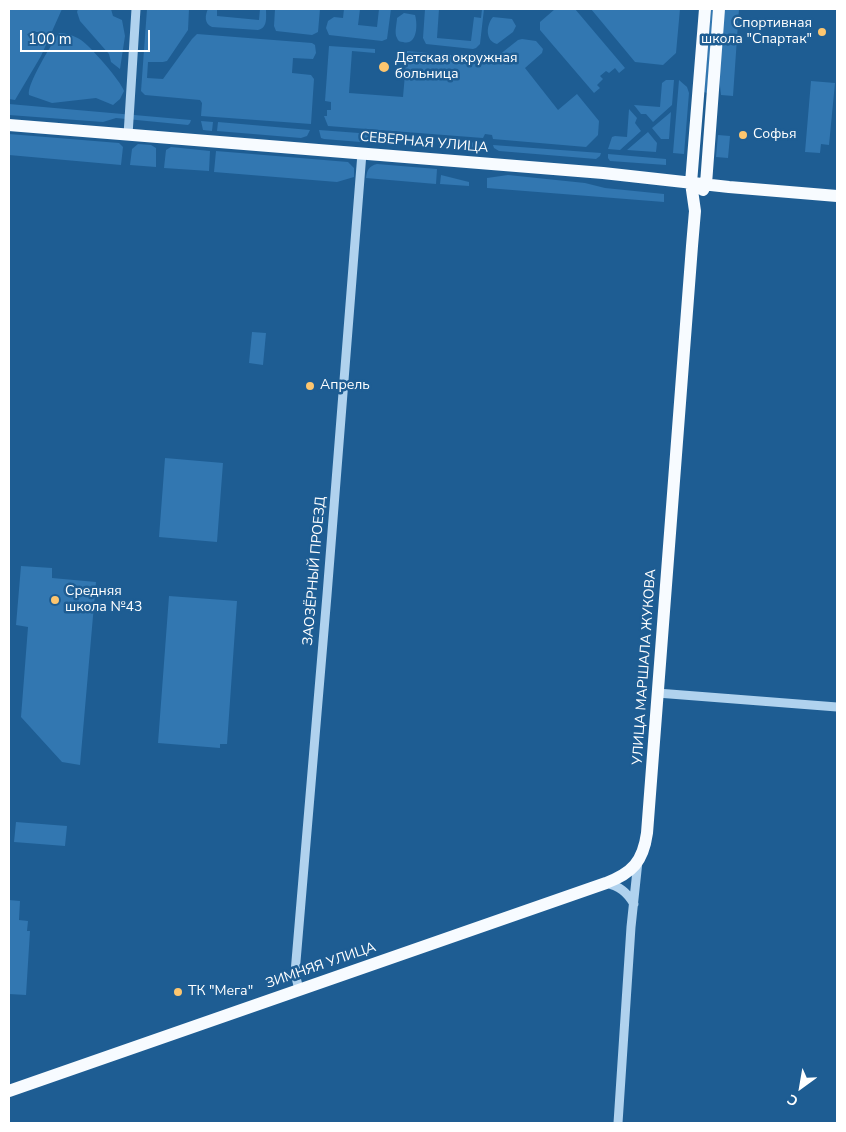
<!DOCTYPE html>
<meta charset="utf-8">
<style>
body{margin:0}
#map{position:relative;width:846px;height:1132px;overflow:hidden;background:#1e5d93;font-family:"Nunito Sans",sans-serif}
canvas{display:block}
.frame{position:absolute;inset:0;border:10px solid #fff;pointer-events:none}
.north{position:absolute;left:776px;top:1062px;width:50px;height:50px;-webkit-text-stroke:4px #1e5d93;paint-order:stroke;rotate:212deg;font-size:14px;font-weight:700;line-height:20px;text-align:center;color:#fff}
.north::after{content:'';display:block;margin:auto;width:18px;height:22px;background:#fff;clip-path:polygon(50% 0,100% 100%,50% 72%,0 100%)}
.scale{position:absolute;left:20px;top:30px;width:130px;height:22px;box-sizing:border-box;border:2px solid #fff;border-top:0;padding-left:6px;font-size:15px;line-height:18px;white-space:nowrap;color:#fff;-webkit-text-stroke:4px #1e5d93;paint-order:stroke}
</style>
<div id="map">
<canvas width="846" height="1132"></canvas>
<div class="frame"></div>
<div class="north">С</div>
<div class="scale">100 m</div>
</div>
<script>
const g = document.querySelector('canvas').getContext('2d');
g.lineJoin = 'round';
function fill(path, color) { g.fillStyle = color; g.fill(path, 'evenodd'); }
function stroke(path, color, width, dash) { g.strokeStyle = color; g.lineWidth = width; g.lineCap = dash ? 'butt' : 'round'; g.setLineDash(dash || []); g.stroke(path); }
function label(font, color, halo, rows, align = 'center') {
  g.font = font + ' "Nunito Sans",sans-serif'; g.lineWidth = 5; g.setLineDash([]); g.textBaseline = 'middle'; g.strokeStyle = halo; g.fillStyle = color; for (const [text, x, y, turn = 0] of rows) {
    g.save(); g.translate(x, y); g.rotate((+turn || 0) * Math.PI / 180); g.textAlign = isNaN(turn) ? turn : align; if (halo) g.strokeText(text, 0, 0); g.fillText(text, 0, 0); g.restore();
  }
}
fill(new Path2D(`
 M10 9H62L41 56 15 100 9 99Z
 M78 9H111L113 16 122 20 125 36 120 69 111 62 109 54 80 21 77 12Z
 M147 9H189L188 30 167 61 163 62H148L147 78 163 79 192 39 197 34 312 43 315 45 316 53 313 59 293 58 292 73 311 75 314 79 311 124 201 116 202 103 200 100 145 95 141 91Z
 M208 9H217V16L259 20 260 9H266C266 17 268 28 258 30L212 27C204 24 205 15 208 9Z
 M275 9H320L318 32 312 35 276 31 274 26Z
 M344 9H360L358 25 377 27 379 9H391L387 39 382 41 329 35 326 28 328 21 334 17 343 18Z
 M425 9H439L437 38 471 41 474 17 481 18 482 9H484L480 44 476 48 473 49 426 44 423 38Z
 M555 9H575L625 68 619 73 615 68 609 73 606 71 600 76 603 79 597 85 600 88 594 93 540 30V22Z
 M591 9H680L676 53 663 65 635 62Z
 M711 9H714L707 93 704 92Z
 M726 9H739L733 96 721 95 719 77 724 12Z
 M404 13 415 15C418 25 417 46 403 42 400 42 398 41 397 38 394 33 397 23 397 18Z
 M493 17 512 19 516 26 513 32 497 44C485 41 486 25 493 17Z
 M59 33C66 33 75 36 81 40 90 46 121 81 124 91L120 99 113 105 96 98 52 103 29 95C26 85 52 44 59 33Z
 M522 39 536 41 543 49 542 53 525 68 558 110 577 94 599 121 598 135 586 147 493 139 492 135 485 134 483 138 328 126 324 116H327V110H331V102L325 101 329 46 375 49V53L352 51 349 93 403 97 407 51 494 59 518 40Z
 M666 80H674L672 105 653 122 646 114H641L634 105 660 107 662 83Z
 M679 80 687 87 689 93 684 154 673 153Z
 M811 81 835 83 829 145 821 144 820 153 805 152Z
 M9 104 191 120 190 123 188 125 116 118 103 122 9 115Z
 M629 109 637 118 635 123 641 131 620 150 608 149 612 137 615 136 627 137Z
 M671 112 669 139H661L652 128Z
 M201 121 213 122 212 131 203 130Z
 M218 122 310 130 307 136 301 138 217 131Z
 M319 130 399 136 402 139 400 142 385 144 324 139 321 138Z
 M648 132 657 143 656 152 627 150Z
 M9 134 119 143 123 147 121 165 9 155Z
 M718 135 730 136 728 158 716 157Z
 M448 141 483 143V146L478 149 447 146Z
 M138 144 151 145 156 148V167L130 165 132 149Z
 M493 145 601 153 600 156 596 159 499 151 494 148Z
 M171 147 210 151 209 171 164 168 166 150Z
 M216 151 348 162 354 168V177L337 182 214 172Z
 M608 154 666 159V165L610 161 608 158Z
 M377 164 437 169 436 184 366 178C367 170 369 166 377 164Z
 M441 175 469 182V186L440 184Z
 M508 175 585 183 605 188 664 194V202L487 188V178Z
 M252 332 266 333 263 365 249 363Z
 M165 458 223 463 217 542 159 537Z
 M21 566 52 568V578L96 582 80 765 62 762 21 717 28 627 16 625Z
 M169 596 237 601 227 744H220V748L158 743Z
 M16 822 67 826 65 846 14 842Z
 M9 900 20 901 19 920 28 921 27 931H30L26 995 9 994Z`), '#3277b1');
stroke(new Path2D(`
 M128 135 136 9
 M657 693 837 707
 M606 883C619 886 627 892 634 904
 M299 990 295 973 327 595 362 153
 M618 1123 631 927 638 861`), '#b0d2ee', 9);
stroke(new Path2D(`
 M9 125 603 173 729 187 837 196
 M703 190 706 184 719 9
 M9 1091 606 883C632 873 643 862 647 833L692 246 695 211 691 183 705 9`), '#f7fbff', 12);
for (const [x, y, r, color] of [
 [822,32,5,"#fdc66f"],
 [384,67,6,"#fdc66f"],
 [743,135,5,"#fdc66f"],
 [310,386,5,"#fdc66f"],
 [55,600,5,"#fdc66f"],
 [178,992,5,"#fdc66f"]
]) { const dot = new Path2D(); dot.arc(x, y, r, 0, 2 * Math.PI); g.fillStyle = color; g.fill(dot); stroke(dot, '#1e5d93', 2); }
label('14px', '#fff', '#1e5d93', [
 ["Спортивная",812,24,"right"],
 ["школа \"Спартак\"",812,40,"right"],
 ["Детская окружная",395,59],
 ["больница",395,75],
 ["Софья",753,135],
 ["Апрель",320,386],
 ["Средняя",65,592],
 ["школа №43",65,608],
 ["ТК \"Мега\"",188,992]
], 'left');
label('14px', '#fff', '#1e5d93', [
 ["СЕВЕРНАЯ УЛИЦА",424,143,5],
 ["ЗАОЗЁРНЫЙ ПРОЕЗД",315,571,-85],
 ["УЛИЦА МАРШАЛА ЖУКОВА",645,667,-86],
 ["ЗИМНЯЯ УЛИЦА",321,966,-19]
]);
</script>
